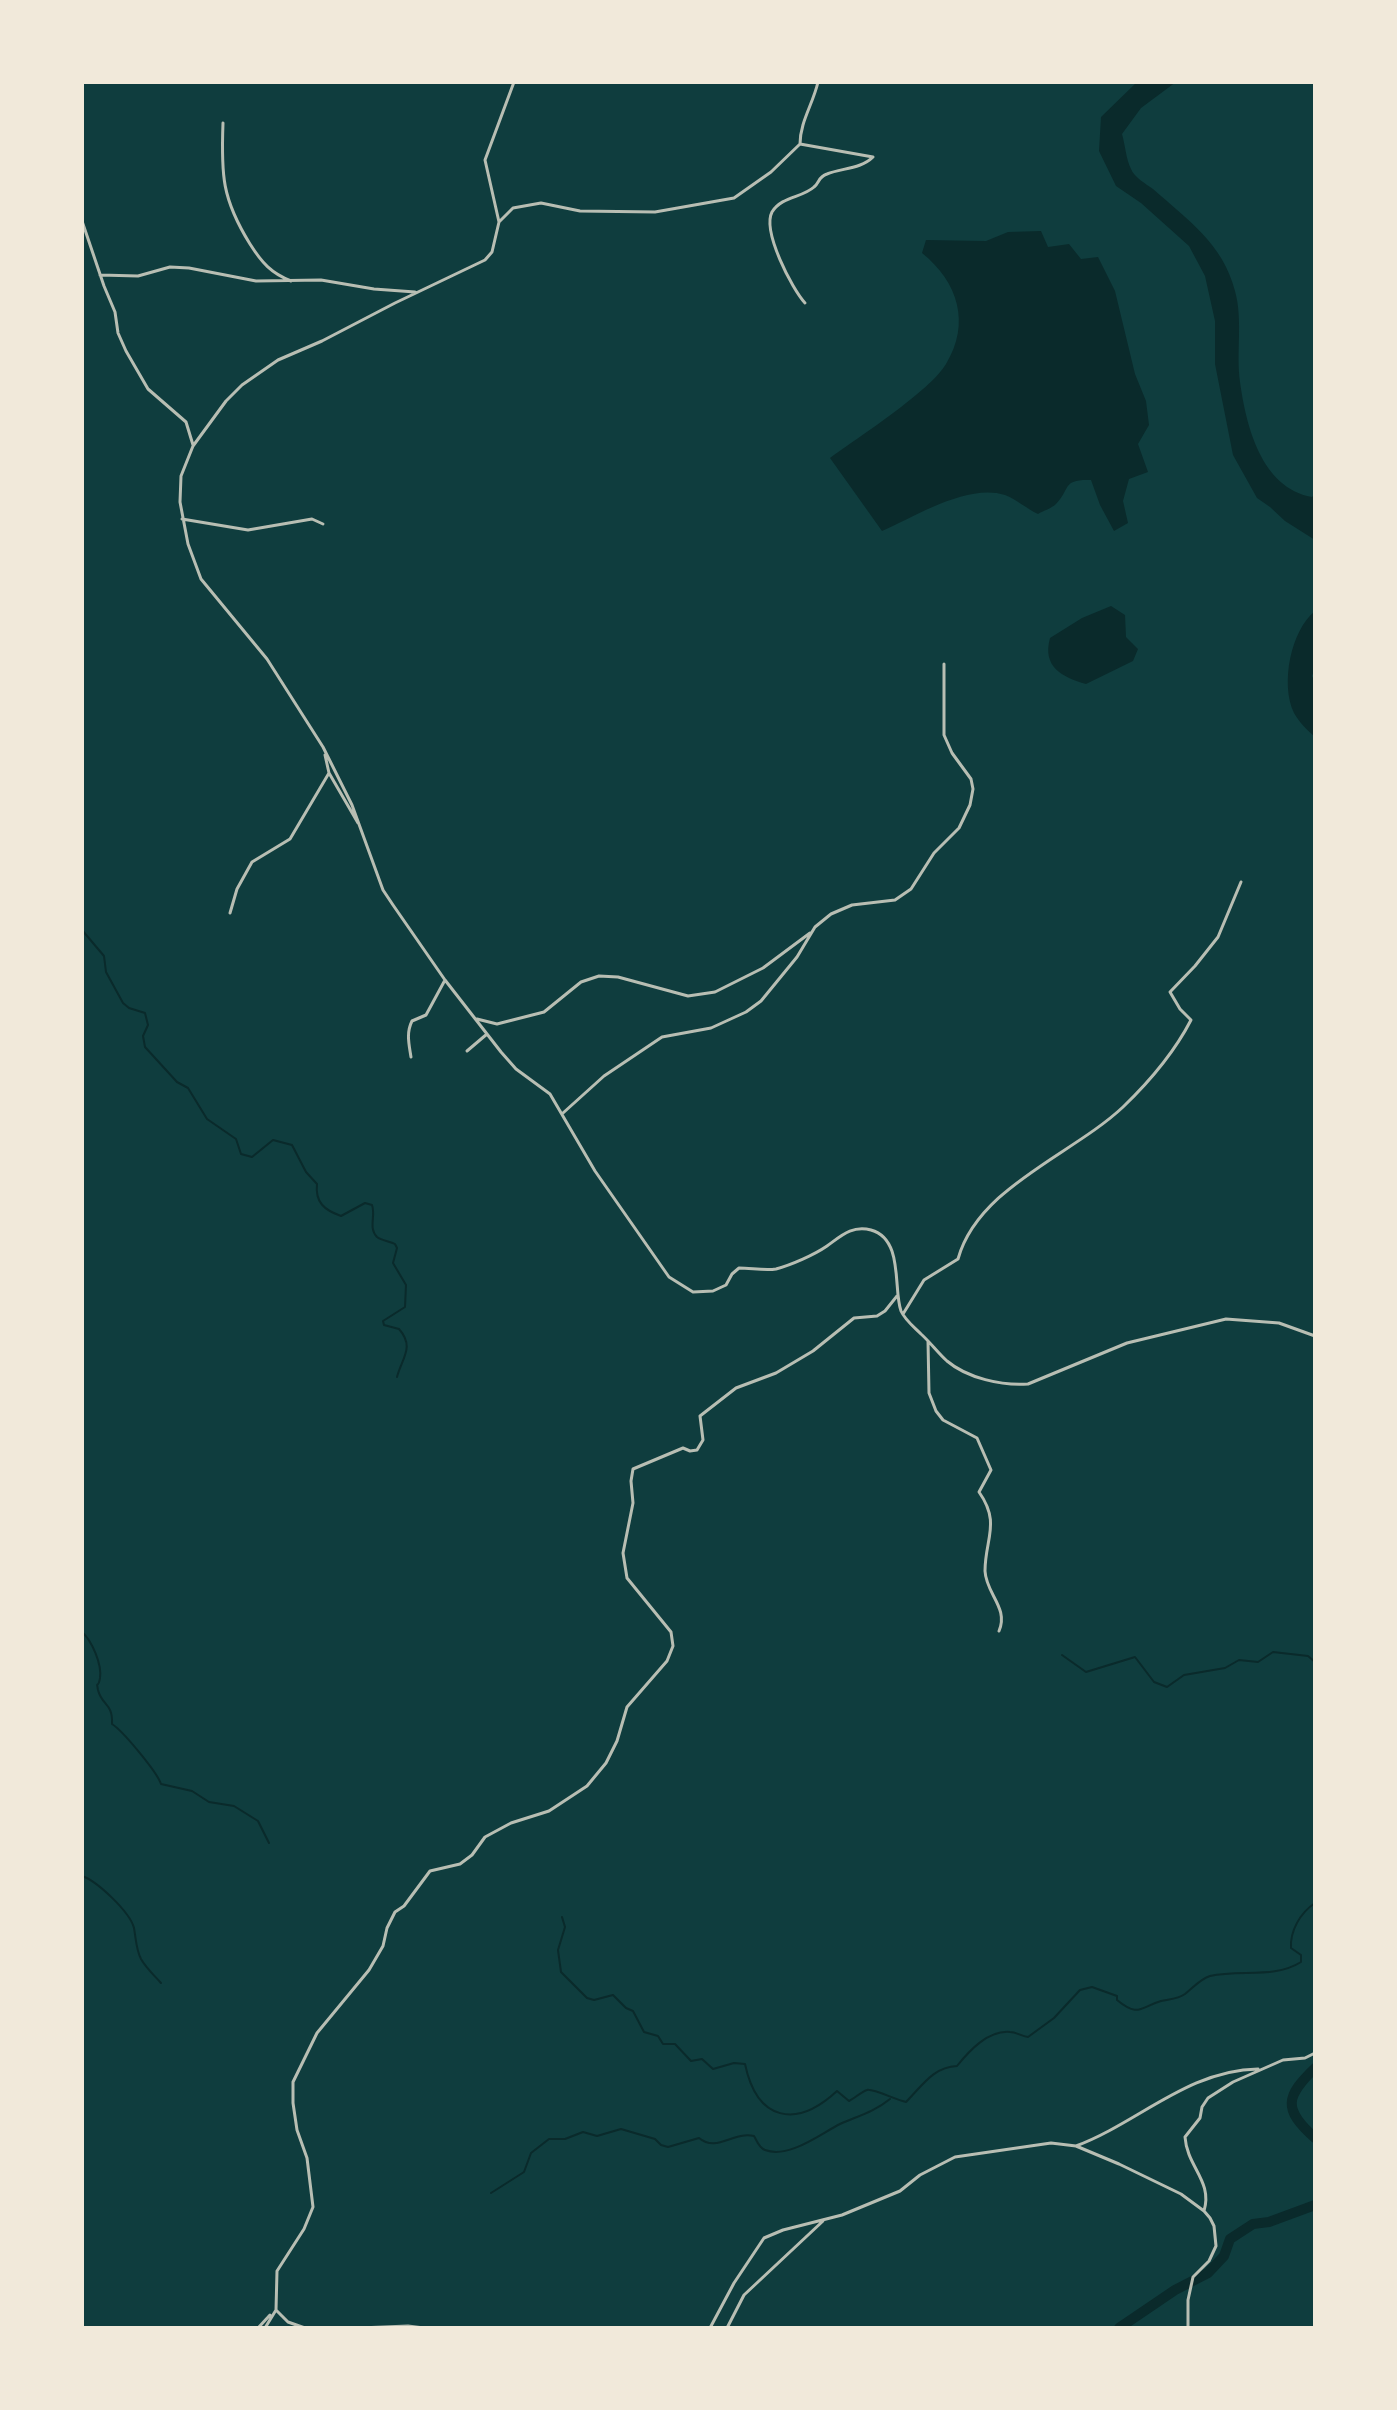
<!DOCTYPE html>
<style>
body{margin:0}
#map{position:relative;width:1397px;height:2410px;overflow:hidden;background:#0f3d3e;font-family:Poppins,sans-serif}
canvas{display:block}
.frame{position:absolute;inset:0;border:84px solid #f1e9da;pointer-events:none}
</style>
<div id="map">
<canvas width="1397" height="2410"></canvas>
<div class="frame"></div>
</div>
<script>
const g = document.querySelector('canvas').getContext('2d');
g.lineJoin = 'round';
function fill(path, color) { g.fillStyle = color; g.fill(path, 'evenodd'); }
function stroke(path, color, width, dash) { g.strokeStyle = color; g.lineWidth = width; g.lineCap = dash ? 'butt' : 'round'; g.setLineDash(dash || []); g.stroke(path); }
fill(new Path2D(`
 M1137 82H1176L1141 108 1122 134C1125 144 1126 159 1131 169 1134 177 1146 184 1153 189 1188 220 1223 244 1235 291 1243 320 1236 352 1240 382 1246 425 1261 488 1312 497L1315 494V540L1285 521 1270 507 1257 498 1233 455 1215 364V321L1205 276 1189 246 1141 203 1116 186 1099 151 1101 117Z
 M1041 231 1048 247 1069 244 1081 259 1098 257 1115 291 1135 374 1146 401 1149 425 1138 444 1148 472 1129 479 1123 501 1128 523 1114 531 1100 505 1091 480C1062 479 1071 488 1056 504 1052 508 1043 511 1038 514 1027 509 1016 499 1005 495 968 483 916 516 882 531L830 458C859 437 930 391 946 364 971 323 958 282 922 253L926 240 986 241 1008 232Z
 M1111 606 1125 615 1126 637 1138 649 1133 661 1086 684C1062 677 1042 667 1050 638L1082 618Z
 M1315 611V668L1312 676 1315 682V737C1307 730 1299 722 1294 713 1280 684 1291 630 1315 611Z`), '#0a2a2b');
stroke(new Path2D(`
 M82 930 104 956 106 972 123 1003 129 1008 145 1013 148 1025 143 1036 145 1047 177 1082 188 1088 207 1119 236 1139 241 1154 252 1157 273 1140 292 1145 306 1172 317 1184C315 1202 324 1210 341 1216L365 1203 372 1205C376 1216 368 1228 377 1237 382 1241 390 1241 395 1244L397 1248 393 1263 406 1285 405 1307 383 1321 384 1325 399 1329C415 1347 402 1358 397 1377
 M82 1632C92 1641 102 1664 100 1678 98 1690 96 1679 98 1690 102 1706 113 1703 112 1724 123 1731 157 1772 161 1784L192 1791 209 1802 234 1806 258 1821 269 1843
 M1062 1655 1086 1672 1135 1657 1154 1682 1167 1687 1184 1675 1225 1668 1239 1660 1258 1662 1273 1652 1308 1656 1315 1662
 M82 1876C97 1881 130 1912 134 1928 136 1939 136 1949 141 1959 146 1968 154 1975 161 1983
 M562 1917 565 1927 558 1950 561 1972 587 1998 594 2000 613 1995 626 2008 633 2011 644 2032 658 2036 663 2044H675L691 2061 702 2059 713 2069 734 2063 745 2064C757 2121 796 2129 837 2091L849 2101C855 2098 861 2092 867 2090 872 2088 896 2100 906 2102 922 2086 933 2067 957 2066 969 2051 988 2030 1010 2032 1016 2032 1021 2036 1028 2037L1054 2018 1080 1990 1092 1987 1117 1996V2000C1139 2018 1140 2007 1161 2001 1170 1999 1178 1999 1185 1994 1193 1988 1200 1979 1210 1976 1241 1969 1274 1979 1301 1962V1955L1291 1948C1290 1931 1300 1913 1315 1903
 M491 2193 524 2172 531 2153 549 2139H565L583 2132 597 2136 621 2129 655 2139 661 2145 668 2147 699 2138C717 2153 733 2131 754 2136 757 2141 759 2148 765 2150 789 2159 820 2134 840 2124 858 2116 874 2112 890 2099`), '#0a2a2b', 2);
stroke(new Path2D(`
 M1315 2068C1286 2096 1282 2109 1315 2138
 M1119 2328 1175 2290 1208 2273 1224 2256 1230 2239 1253 2224 1269 2222 1315 2205`), '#0a2a2b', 10);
stroke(new Path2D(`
 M514 82 485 160 499 222 492 252 485 260 395 303 322 341 278 360 242 385 226 401 193 446 181 476 180 502 188 544 201 579 267 659 323 747 352 805 383 890 393 905 445 980 501 1052 516 1069 550 1094 595 1171 669 1277 693 1292 713 1291 726 1285 732 1274 739 1268C751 1268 765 1271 776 1269 791 1265 814 1255 827 1246 841 1236 852 1225 871 1230 904 1239 893 1290 901 1311 905 1320 914 1327 921 1334 930 1342 938 1353 947 1361 967 1378 1002 1386 1028 1384L1127 1343 1226 1319 1279 1323 1315 1336
 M223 123C221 175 222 199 250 244 262 263 271 273 291 281
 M800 144 873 157C861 169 842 168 827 174 818 177 820 182 814 187 802 198 782 196 772 212 762 231 792 289 805 303
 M82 221 104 286 115 312 118 333 126 351 148 389 186 422 193 445
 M499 222 513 208 541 203 580 211 655 212 734 198 771 172 800 144C800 122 813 104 818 82
 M100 275 138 276 170 267 189 268 256 281 321 280 374 289 415 292
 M182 519 248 530 312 519 323 524
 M325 755 329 773 358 823
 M230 913 237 889 252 862 290 839 329 773
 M477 1019 497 1024 544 1012 581 982 599 976 618 977 688 996 715 992 763 968 810 933
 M467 1051 487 1034
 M411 1057C409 1044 406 1033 412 1021L426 1015 445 980
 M563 1113 604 1076 662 1037 711 1028 746 1012 761 1001 797 957 815 927 831 914 852 905 895 900 911 889 934 853 959 828 970 805 973 789 971 779 952 753 944 735V664
 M903 1314 924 1280 958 1259C978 1187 1072 1155 1123 1107 1149 1082 1175 1051 1191 1020L1180 1009 1170 992 1195 966 1218 937 1241 882
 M928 1341 929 1393 936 1411 943 1420 977 1438 991 1470 979 1492C1001 1523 985 1539 985 1571 986 1594 1009 1608 999 1631
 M1076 2146C1138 2123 1188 2070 1258 2069
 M1204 2211C1213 2181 1187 2167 1185 2137L1200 2118 1202 2107 1208 2098 1233 2082 1283 2060 1305 2058 1315 2053
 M276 2310 288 2322 305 2328
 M258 2328 270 2315
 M265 2328 276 2310 277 2271 304 2229 313 2207 307 2158 297 2130 293 2103V2082L317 2033 369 1970 383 1946 387 1928 395 1912 404 1906 430 1871 460 1864 472 1855 485 1837 511 1823 549 1811 587 1786 606 1763 617 1741 627 1707 667 1661 673 1646 671 1632 627 1578 623 1553 633 1503 631 1481 633 1469 683 1448 690 1451 697 1450 703 1440 700 1416 736 1388 776 1373 813 1351 854 1318 877 1316 885 1311 897 1296
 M359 2328 408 2326 424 2328
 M710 2328 734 2283 764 2238 783 2230 842 2215 900 2191 920 2175 955 2157 1051 2143 1076 2146 1119 2164 1181 2194 1204 2211 1210 2218 1214 2226 1216 2246 1209 2261 1193 2277 1188 2300V2328
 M727 2328 744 2295 823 2221`), '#b8beb3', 3);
</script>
